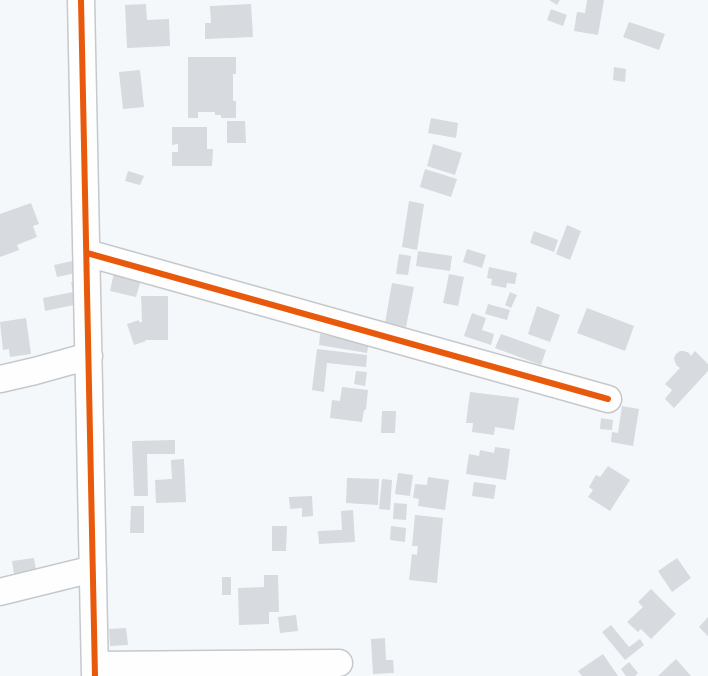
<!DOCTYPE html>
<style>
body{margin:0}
canvas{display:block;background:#f5f8fa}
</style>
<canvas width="708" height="676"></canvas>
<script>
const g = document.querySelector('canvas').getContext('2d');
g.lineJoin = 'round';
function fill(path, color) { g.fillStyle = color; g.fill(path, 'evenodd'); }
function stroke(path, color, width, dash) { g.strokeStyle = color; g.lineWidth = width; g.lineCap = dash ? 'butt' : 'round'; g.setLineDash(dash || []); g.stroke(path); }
fill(new Path2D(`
 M549 0H560L557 5Z
 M587 0H604L598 35 574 31 577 12 585 13Z
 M146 4 147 20 169 19 170 46 127 48 125 5Z
 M251 4 253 37 205 39V23H211L210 6Z
 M551 9 567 15 563 26 547 20Z
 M629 22 665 34 659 50 623 37Z
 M188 57H236V74H233V101H236V118H221V115H215V112H198V118H188Z
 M614 67 626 69 625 82 613 80Z
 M140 70 144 107 123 109 119 72Z
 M431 118 458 123 456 138 428 133Z
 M227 121H245L246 143H227Z
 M172 127H207V149H213L212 166H172V152H178V144L172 145Z
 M433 144 462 153 455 175 427 166Z
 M425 169 457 179 451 197 420 187Z
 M128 171 144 176 140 185 125 181Z
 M409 201 424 204 417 250 402 247Z
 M31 203 39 224 33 226 37 237 17 245 19 250 0 257V214Z
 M567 225 581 231 570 260 556 254Z
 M534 231 558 240 554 252 530 243Z
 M467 249 486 255 482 268 463 262Z
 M418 251 452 256 450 271 416 266Z
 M399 254 411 256 408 275 396 274Z
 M77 260 80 272 57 277 54 265Z
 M489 267 517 273 515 284 507 283 506 288 491 285 492 279 487 278Z
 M114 273 141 280 136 297 110 291Z
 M449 274 464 277 458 306 443 303Z
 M84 279 88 302 45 311 43 298 73 292 71 282Z
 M392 283 414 287 406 327 385 323Z
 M510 292 517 295 511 308 505 305Z
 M141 296H168V340H145L146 341 134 345 127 324 139 320V322H142Z
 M488 304 510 310 507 320 485 314Z
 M537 306 560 315 550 342 528 334Z
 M587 308 634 326 625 351 577 333Z
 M472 313 486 318 482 330 494 334 491 345 464 336Z
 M26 318 31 354 10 357 9 349 3 350 0 322Z
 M320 334 369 342 367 353 319 345Z
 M501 334 546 350 541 365 495 348Z
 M317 349 367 355 366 367 327 363 324 392 312 390Z
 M680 351H684L689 353 691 356 695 351 708 364V371L674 408 665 399 672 390 665 384 680 368 677 366 675 362 674 358 676 354Z
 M356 371 367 372 365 386 354 384Z
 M342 387 368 390 366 410H364L362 422 330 418 332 400 340 401Z
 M470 392 519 398 514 430 495 427 494 435 472 432 473 423H466Z
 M622 406 639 409 633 446 611 442 612 432 618 433Z
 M382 411H396L395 433H381Z
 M601 418 613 420 612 430 600 429Z
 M175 440V454H147L148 496H134L132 441Z
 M495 447 510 449 506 480 466 474 469 454 479 456 480 450 494 453Z
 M184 459 186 502 156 503 155 480 172 479 171 460Z
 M608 466 630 480 610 511 588 497 593 490 589 487 596 475 600 477Z
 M398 473 413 475 410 496 395 494Z
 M428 477 449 480 445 510 418 506 419 499 413 498 415 484 427 485Z
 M347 478 379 479 378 505 346 503Z
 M382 479 392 480 390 510 379 509Z
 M474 482 496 485 494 499 472 496Z
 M312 496 313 516 302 517V508L290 509 289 497Z
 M394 503 407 504 406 520 393 519Z
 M131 506H144V533H130Z
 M353 510 355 542 319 544 318 531 342 530 341 511Z
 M415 515 443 518 437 583 409 580 412 554 417 555 418 546H412Z
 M272 526H287L286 551H272Z
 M391 526 406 528 405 542 390 540Z
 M34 558 36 570 14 574 12 561Z
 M677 558 691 578 672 592 658 571Z
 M264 575H278L279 612H269V624L239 625 238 588 264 587Z
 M222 577H231V595H222Z
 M651 589 676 614 651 639 641 629 638 632 627 622 643 607 638 602Z
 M296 615 298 631 280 633 278 617Z
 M708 617V636L699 627Z
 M611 625 629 647 640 639 644 645 625 660 602 632Z
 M126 628 128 645 110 646 109 629Z
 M385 638 386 660H393L394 673 373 674 371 639Z
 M603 654 618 676H582L578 671Z
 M676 659 691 676H658Z
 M629 662 638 673 635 676H626L621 669Z`), '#d7dade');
const minor = new Path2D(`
 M81 0 95 676
 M87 253 608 399
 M0 379 35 371 89 356
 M0 592 93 569
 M95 665 339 663`);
stroke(minor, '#c5c9cc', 29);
stroke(minor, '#fefefe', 26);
stroke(new Path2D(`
 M81 0 95 676
 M87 253 608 399`), '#e8590c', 6);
</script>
